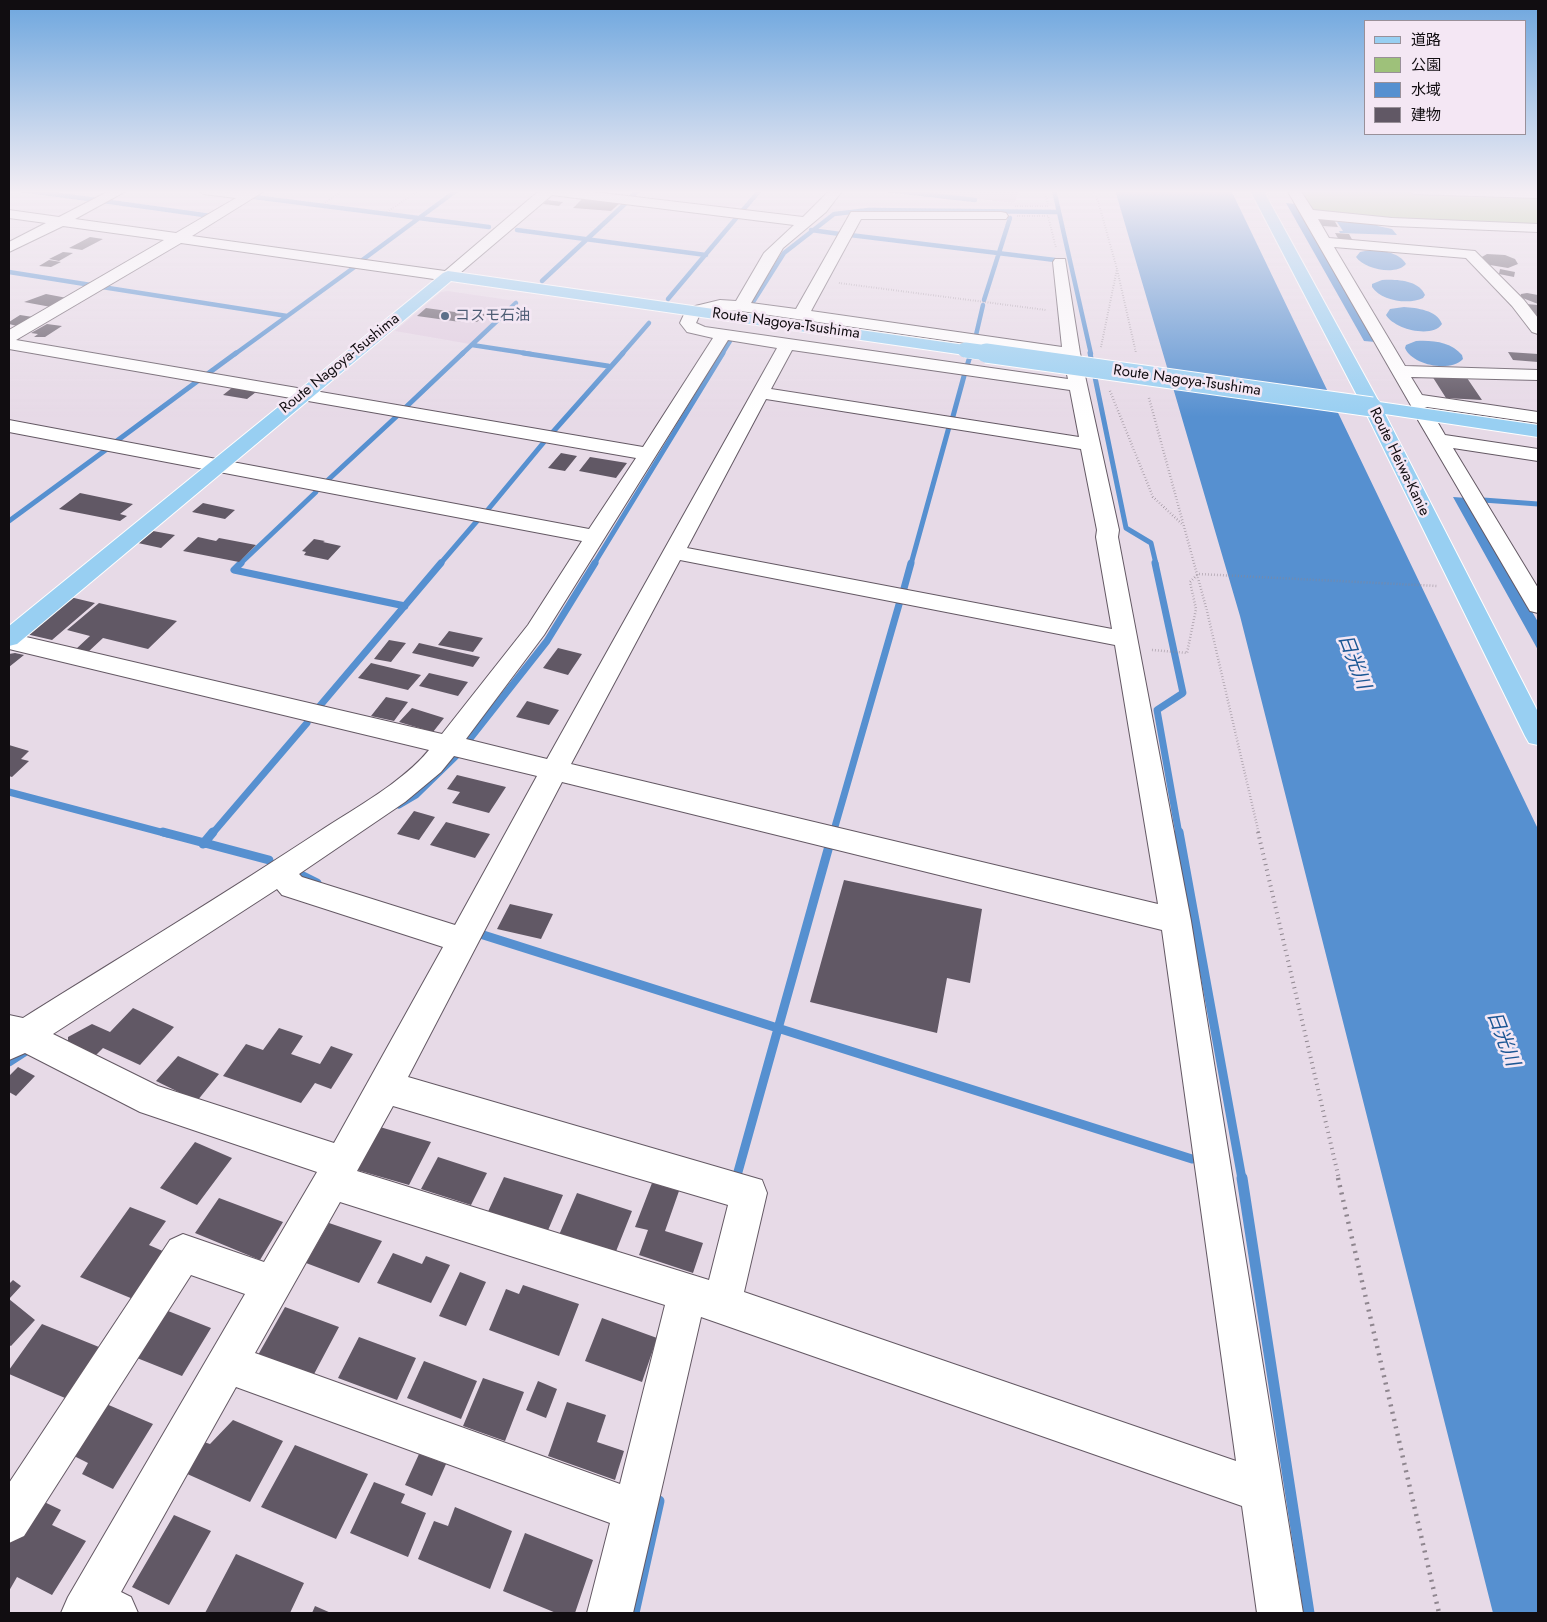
<!DOCTYPE html>
<meta charset="utf-8">
<style>
body{margin:0}
#map{position:relative;width:1547px;height:1622px;overflow:hidden;background:#e7dae7;font-family:Jost,"Noto Sans JP",sans-serif}
canvas{display:block}
.frame{position:absolute;inset:0;border:10px solid #110d11;pointer-events:none}
.legend{position:absolute;left:1364px;top:20px;width:162px;height:115px;box-sizing:border-box;background:#f4e7f4;border:1px solid #999099;margin:0;padding:6px 9px;list-style:none;font-size:15px;color:#110d11}
.legend li{display:flex;align-items:center;gap:10px;height:25px}
.legend b{width:25px;border:1px solid #999099}
</style>
<div id="map">
<canvas width="1547" height="1622"></canvas>
<div class="frame"></div>
<ul class="legend">
<li><b style="height:6px;background:#98cff2"></b>道路</li>
<li><b style="height:14px;background:#9ec17a"></b>公園</li>
<li><b style="height:14px;background:#5690d0"></b>水域</li>
<li><b style="height:14px;background:#615865"></b>建物</li>
</ul>
</div>
<script>
const g = document.querySelector('canvas').getContext('2d');
g.lineJoin = 'round';
function fill(path, color) { g.fillStyle = color; g.fill(path, 'evenodd'); }
function stroke(path, color, width, dash) { g.strokeStyle = color; g.lineWidth = width; g.lineCap = dash ? 'butt' : 'round'; g.setLineDash(dash || []); g.stroke(path); }
function label(font, color, halo, rows, align = 'center') {
  g.font = font + ' Jost,"Noto Sans JP",sans-serif'; g.lineWidth = 5; g.setLineDash([]); g.textBaseline = 'middle'; g.strokeStyle = halo; g.fillStyle = color; for (const [text, x, y, turn = 0] of rows) {
    g.save(); g.translate(x, y); g.rotate((+turn || 0) * Math.PI / 180); g.textAlign = isNaN(turn) ? turn : align; if (halo) g.strokeText(text, 0, 0); g.fillText(text, 0, 0); g.restore();
  }
}
fill(new Path2D(`
 M895 190H1020L1014 203Z
 M448 291 516 301 470 344 395 331 441 292Z`), '#e0cde0');
fill(new Path2D(`
 M1301 190H1366L1538 197V226L1406 221 1315 213Z`), '#9ec17a');
fill(new Path2D(`
 M1115 190H1231L1538 829V1613H1493L1240 616Z
 M1286 203 1296 204 1376 342 1364 341Z
 M1337 222 1376 223 1378 226 1392 229 1397 235 1340 233 1339 231H1343Z
 M1365 251C1378 250 1399 251 1406 264 1396 276 1364 269 1356 257L1360 252Z
 M1382 280C1396 279 1419 280 1425 295L1423 298C1409 305 1381 301 1372 287V284Z
 M1404 307C1417 308 1437 310 1442 324 1432 339 1394 329 1386 315L1390 309Z
 M1416 341C1433 340 1451 342 1462 355L1463 359C1450 373 1412 365 1405 348L1406 345Z
 M1453 497 1467 498 1538 622V650Z`), '#5690d0');
stroke(new Path2D(`
 M21 190 97 200
 M887 190 975 200
 M1054 190 1091 354
 M254 197 489 227
 M631 197 639 190
 M103 201 211 216
 M743 210 760 190
 M517 230 706 255
 M811 230 840 234
 M850 235 1055 260
 M361 261 457 190
 M9 272 91 285
 M542 281 627 202
 M102 287 287 316
 M668 299 738 216
 M984 300 1010 218
 M753 302 784 253 834 214 869 210 1058 212
 M976 335 983 305
 M472 345 531 354
 M235 354 356 266
 M462 354 516 303
 M622 354 649 323
 M722 354 730 341
 M970 354 972 349`), '#5690d0', 4.5);
stroke(new Path2D(`
 M523 353 608 366
 M1090 353 1126 528 1151 543 1156 564
 M967 366 971 353
 M206 375 236 353
 M406 407 463 353
 M952 420 964 376
 M552 433 623 353
 M114 443 199 380
 M328 480 397 416
 M1483 500 1538 504
 M486 512 544 442
 M9 521 107 449
 M240 564 316 492
 M440 564 477 521
 M594 564 723 353
 M911 564 949 427`), '#5690d0', 5);
stroke(new Path2D(`
 M241 563 234 570 405 606
 M1155 563 1183 693 1157 710 1179 834
 M903 592 911 563
 M318 708 441 563
 M9 792 168 834
 M399 805 416 795 457 755 547 641 595 563
 M834 830 900 601
 M212 834 307 723`), '#5690d0', 7);
stroke(new Path2D(`
 M163 832 269 860
 M1179 832 1242 1179
 M203 844 213 832
 M297 869 299 874 317 883
 M477 933 1192 1159
 M9 1062 26 1051
 M736 1179 829 846`), '#5690d0', 9);
stroke(new Path2D(`
 M1242 1178 1309 1613
 M736 1181 737 1178
 M634 1613 659 1501`), '#5690d0', 11);
fill(new Path2D(`
 M582 199 606 202 620 203 611 211 573 208Z
 M547 200 563 202 559 206 543 204Z
 M1318 219 1334 220 1338 227 1322 226Z
 M1335 233 1349 234 1353 241 1339 240Z
 M90 237 103 239 82 250 69 248Z
 M63 252 73 253 59 261 49 259Z
 M1487 254 1505 255 1515 259 1518 264 1508 268 1490 265 1480 258Z
 M49 260 61 262 51 267 39 266Z
 M1500 269 1515 272 1514 277 1499 274Z
 M1527 293 1538 295V304L1520 297 1521 294Z
 M46 294 67 298 51 307 24 302Z
 M1526 304 1538 305V317H1536Z
 M426 308 469 314 460 322 417 316Z
 M476 313 486 314 477 322 468 321Z
 M20 315 33 317 17 326 9 324V322Z
 M47 324 62 326 45 337H34L38 334 31 333Z
 M1508 352 1538 354V362L1513 360Z
 M1432 376 1467 378 1482 400 1446 398Z
 M233 387 256 392 247 399 223 395Z
 M561 453 577 456 565 471 548 468Z
 M590 457 627 463 616 478 579 471Z
 M80 493 133 504 120 514 127 516 120 521 59 509Z
 M203 503 235 510 225 519 192 512Z
 M153 531 175 535 161 548 138 543Z
 M198 537 216 541 219 538 256 545 239 562 183 551Z
 M314 539 325 541 323 542 341 546 328 560 304 555 306 552 302 551Z
 M70 597 95 603 52 640 26 634Z
 M99 603 177 621 148 649 103 638 88 652 76 649 90 636 67 630Z
 M449 631 483 638 473 652 438 645Z
 M389 640 406 643 391 662 374 659Z
 M419 643 480 657 473 667 412 653Z
 M558 648 582 654 568 675 543 668Z
 M15 653 24 655 9 667V654Z
 M371 663 421 675 408 690 358 678Z
 M429 673 468 682 458 696 419 686Z
 M386 697 408 702 394 721 371 716Z
 M527 701 559 710 549 725 516 717Z
 M412 708 444 718 433 732 399 722Z
 M9 745 29 751 21 759 29 761 12 777 9 776Z
 M457 775 506 787 489 813 452 803 460 792 447 789Z
 M414 811 435 817 419 840 397 834Z
 M446 822 490 834 475 858 430 845Z
 M844 880 982 909 970 983 947 978 937 1033 810 1002Z
 M510 904 553 914 541 939 497 929Z
 M133 1008 174 1027 140 1065 103 1048 93 1058 68 1046V1037L92 1024 110 1032Z
 M279 1028 303 1036 291 1054 320 1064 331 1046 353 1054 331 1089 315 1083 301 1103 223 1076 246 1044 263 1050Z
 M178 1056 219 1074 197 1101 156 1081Z
 M18 1067 35 1076 16 1096 9 1092V1076Z
 M380 1127 431 1142 409 1185 357 1170Z
 M195 1142 232 1158 197 1205 160 1188Z
 M438 1157 487 1173 471 1205 421 1189Z
 M504 1177 563 1195 546 1235 486 1216Z
 M652 1183 679 1191 665 1231 703 1243 693 1273 639 1255 648 1230 635 1227Z
 M577 1193 632 1211 615 1254 559 1235Z
 M219 1198 283 1222 260 1260 195 1233Z
 M130 1207 166 1221 149 1245 165 1252 133 1299 80 1277Z
 M329 1223 382 1241 359 1283 306 1263Z
 M393 1253 422 1264 426 1256 450 1265 431 1303 377 1283Z
 M460 1272 486 1282 466 1326 439 1316Z
 M13 1280 21 1286 9 1299 35 1320 11 1346 9 1345V1284Z
 M523 1285 579 1304 559 1356 489 1330 506 1289 519 1294Z
 M158 1307 211 1328 182 1376 127 1354Z
 M285 1307 339 1327 313 1376 258 1355Z
 M602 1318 657 1338 642 1382 585 1361Z
 M42 1324 99 1347 65 1398 9 1374V1370Z
 M359 1337 416 1358 397 1400 338 1378Z
 M424 1361 477 1381 461 1419 407 1398Z
 M483 1378 524 1392 505 1441 463 1426Z
 M538 1381 557 1389 546 1418 526 1410Z
 M97 1400 153 1424 113 1489 82 1474 88 1463 64 1451Z
 M567 1402 606 1415 597 1442 624 1451 615 1480 548 1456Z
 M233 1420 283 1441 250 1502 185 1473 204 1442 210 1444Z
 M295 1445 368 1474 336 1539 261 1507Z
 M419 1454 446 1464 432 1496 405 1485Z
 M374 1482 405 1494 401 1503 426 1513 408 1557 350 1533Z
 M36 1498 61 1510 52 1525 86 1541 52 1595 17 1577 9 1591V1539Z
 M455 1507 512 1531 490 1589 418 1559 434 1521 448 1526Z
 M174 1515 211 1531 169 1605 132 1587Z
 M525 1533 593 1560 575 1613H556L503 1591Z
 M236 1554 304 1583 290 1613H205Z
 M315 1606 331 1613H312Z`), '#615865');
const minor = new Path2D(`
 M111 190H128L75 219 176 233 236 198 203 194 197 190 248 192 266 190 192 236 445 271 540 190H577L803 217 830 190H843L826 212 783 248 751 303 796 309 851 212H1001L1006 213 1008 216 1006 219H861L811 311 1062 347 1053 262 1055 259H1065L1080 353 1119 530 1118 537 1191 921 1303 1613H1257L1242 1506 701 1317 633 1613H587L610 1523 236 1387 121 1592 131 1597 138 1613H61L68 1597 245 1294 191 1275 24 1536 9 1543V1483L170 1240 183 1234 264 1262 317 1172 140 1112 25 1053 9 1060V1015L23 1018C122 956 223 895 320 831 355 808 403 782 429 750L9 649V633L442 734 528 625 582 541 9 432V420L589 529 636 458 9 349V330L164 240 63 226 9 252V242L46 223 9 218V210L59 217ZM552 195 794 225 764 253 736 301 720 300 687 308 680 323 687 332 713 338 643 447 16 340 181 243 448 281 453 279ZM720 310 741 311 1063 357 1068 379 705 327 696 323 700 314ZM728 340 777 348 547 759 466 739 544 635ZM792 350 1070 390 1079 437 771 389ZM766 399 1081 449 1097 530 1096 537 1112 629 687 548ZM680 560 1115 645 1158 904 571 764ZM454 756 537 776 455 925 302 877 299 874 405 802 441 772ZM562 782 1162 930 1236 1461 744 1292 767 1193 762 1180 408 1077ZM277 889 282 895 443 947 334 1143 158 1086 53 1034ZM393 1106 728 1205 709 1280 357 1171ZM340 1202 665 1305 620 1484 255 1353Z
 M1287 190H1300L1313 210 1392 218 1538 224V232L1392 226 1318 219 1329 238 1475 251 1524 300 1538 318V334L1532 332 1512 306 1466 258 1334 247 1405 366 1538 370V380L1411 377 1422 395 1538 412V423L1427 407 1419 410 1413 409Z
 M1407 190H1538V198L1414 194Z
 M1427 414 1434 416 1445 435 1538 449V461L1453 448 1538 588V613L1530 611 1527 606 1418 420 1420 416Z`);
const major = new Path2D(`
 M1250 190H1263L1379 402 1538 425V437L1385 414 1538 712V745L1529 743 1525 736 1363 407Z
 M448 271 965 345 971 346 973 350 971 354 965 355 451 281 17 644 9 646V626L443 273Z`);
stroke(minor, '#645964', 2);
stroke(major, '#fff', 2);
stroke(new Path2D(`
 M1092 190 1098 201 1117 269 1136 353
 M323 204 344 190
 M1015 206H1048L1045 190
 M387 212 419 190
 M1017 216H1048L1056 248
 M839 283 1046 310
 M1101 347 1117 269`), '#8f868f', 2, [0.5, 2]);
stroke(new Path2D(`
 M1110 391 1153 497 1182 524
 M1149 398 1207 611 1259 834
 M1152 650 1187 653 1196 609 1190 582 1198 574 1438 586`), '#8f868f', 2.5, [0.5, 2.5]);
stroke(new Path2D(`
 M1258 832 1339 1179`), '#8f868f', 4, [1, 4.5]);
stroke(new Path2D(`
 M1338 1178 1439 1613`), '#8f868f', 4.5, [2, 5.5]);
fill(minor, '#fff');
fill(major, '#98cff2');
const majorBridgeFar1 = new Path2D(`
 M965 350 995 354`);
const majorBridge = new Path2D(`
 M986 353 1372 407`);
stroke(majorBridgeFar1, '#fff', 16, []);
stroke(majorBridge, '#fff', 21, []);
stroke(majorBridgeFar1, '#98cff2', 15);
stroke(majorBridge, '#98cff2', 19);
const sky = g.createLinearGradient(0, 0, 0, 417);
sky.addColorStop(0, '#6da6de');
sky.addColorStop(0.46, '#f4eef4');
sky.addColorStop(1, '#f4eef400');
g.fillStyle = sky;
g.fillRect(0, 0, 1547, 417);
for (const [x, y, r, color] of [
 [445,316,5,"#5c6f8a"]
]) { const dot = new Path2D(); dot.arc(x, y, r, 0, 2 * Math.PI); g.fillStyle = color; g.fill(dot); stroke(dot, '#f4e7f4', 2); }
label('15px', '#4e5e75', '#f4e7f4', [
 ["コスモ石油",455,316]
], 'left');
label('15px', '#110d11', '#f4e7f4', [
 ["Route Nagoya-Tsushima",786,324,8],
 ["Route Nagoya-Tsushima",340,364,-39],
 ["Route Nagoya-Tsushima",1187,381,8],
 ["Route Heiwa-Kanie",1399,462,64]
]);
label('italic 19px', '#1c5794', '#f4e7f4', [
 ["日光川",1353,662,69],
 ["日光川",1502,1039,69]
]);
</script>
